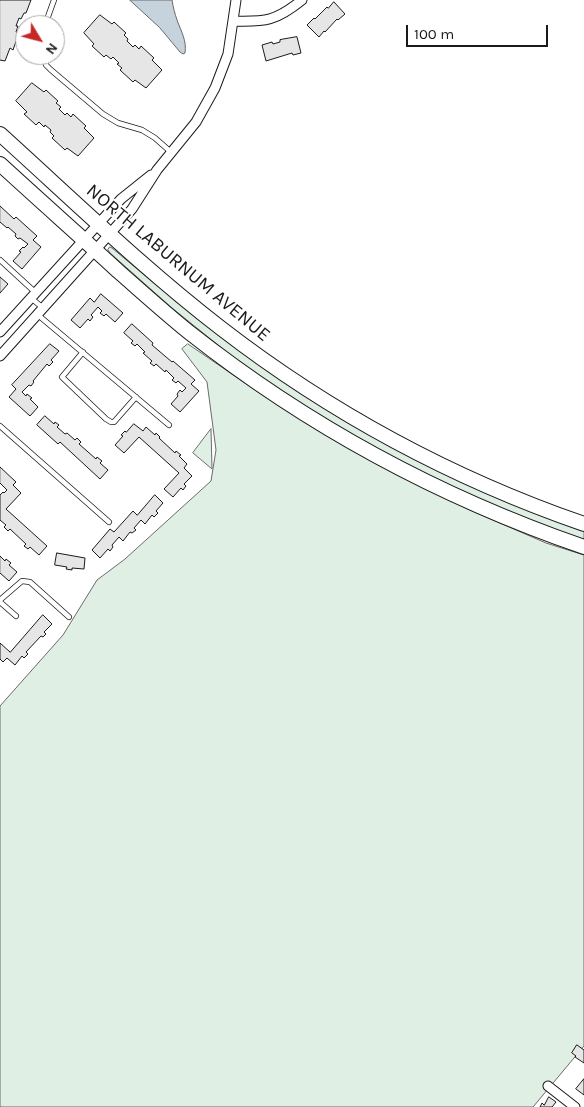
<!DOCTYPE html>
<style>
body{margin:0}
#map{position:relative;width:584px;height:1107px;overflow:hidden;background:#fff;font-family:Karla,sans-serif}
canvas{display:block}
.north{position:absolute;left:15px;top:15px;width:50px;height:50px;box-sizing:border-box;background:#fff;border:1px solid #a3a3a3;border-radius:50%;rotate:127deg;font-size:14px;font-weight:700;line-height:20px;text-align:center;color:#1a1a1a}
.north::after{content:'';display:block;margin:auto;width:18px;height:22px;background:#c62828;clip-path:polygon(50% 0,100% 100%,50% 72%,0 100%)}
.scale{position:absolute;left:406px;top:25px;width:142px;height:22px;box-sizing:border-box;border:2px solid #1a1a1a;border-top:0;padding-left:6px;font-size:15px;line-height:18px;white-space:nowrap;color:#1a1a1a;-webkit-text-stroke:4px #fff;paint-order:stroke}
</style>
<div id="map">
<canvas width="584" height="1107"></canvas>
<div class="north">N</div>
<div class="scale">100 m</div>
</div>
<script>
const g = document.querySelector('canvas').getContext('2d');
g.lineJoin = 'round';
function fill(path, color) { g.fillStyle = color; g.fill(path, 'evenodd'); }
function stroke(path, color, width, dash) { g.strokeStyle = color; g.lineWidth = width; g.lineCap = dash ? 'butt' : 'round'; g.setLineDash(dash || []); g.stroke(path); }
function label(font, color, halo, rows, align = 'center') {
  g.font = font + ' Karla,sans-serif'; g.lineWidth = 4; g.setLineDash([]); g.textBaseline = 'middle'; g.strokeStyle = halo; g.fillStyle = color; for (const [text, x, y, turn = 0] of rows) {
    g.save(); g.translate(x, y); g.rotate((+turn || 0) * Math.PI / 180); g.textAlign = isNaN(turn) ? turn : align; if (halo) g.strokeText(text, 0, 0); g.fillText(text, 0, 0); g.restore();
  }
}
const green = new Path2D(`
 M110 247 112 248 154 283 172 294 290 383 584 528V541L498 509 376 450 308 409 244 366 172 308 110 253 108 250Z
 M188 344 264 396 382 466 470 510 546 543 584 555V1046L533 1107H0V706L63 635 97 580 125 559 211 481 216 450 207 382 182 349Z
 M211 429 212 469 193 453Z`);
fill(green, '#e0efe3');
stroke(green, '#6a6a6a', 1);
const water = new Path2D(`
 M130 0H172C173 7 175 14 177 20 181 31 187 41 185 53L183 54 180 52 160 28Z`);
fill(water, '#c6d2dc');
stroke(water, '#6a6a6a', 1);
const building = new Path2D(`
 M0 0H31L26 13H24L21 19 19 18 16 26H18L16 32 19 33 13 50 10 48 5 61 0 60Z
 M334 2 345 14 338 20 337 19 325 32 324 31 319 37 307 25 314 18 315 19 327 7 328 8Z
 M100 15 112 24 114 22 126 33 124 35 128 39 127 41 133 47 135 45 139 49 141 46 154 58 152 60 162 70 146 88 135 80 133 82 120 70 122 68 117 64 119 63 113 57 111 59 106 55 104 57 92 46 94 44 84 33Z
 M297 37 301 53 293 55 292 53 266 61 262 45 272 42 273 44 280 42V40Z
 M32 83 44 92 46 90 58 101 56 103 61 107 59 109 65 115 67 113 71 117 73 114 86 126 84 128 94 138 78 156 67 148 65 150 52 138 54 136 50 132 51 130 45 125 44 127 39 122 36 125 24 114 27 112 16 101Z
 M0 206 14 219 16 217 37 236 33 240 41 247 22 269 13 261 21 252 19 251 23 247 24 248 28 244 20 238 18 239 15 236 16 234 8 227 7 228 0 222Z
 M0 277 8 284 0 293Z
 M101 294 123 313 115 322 106 314 104 316 100 313 102 311 98 307 91 315 93 317 90 321 88 319 80 328 71 320 90 298 94 302Z
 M132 324 153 343 152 345 172 362 173 361 195 380 191 384 199 391 180 412 171 404 178 396 177 394 180 390 182 392 186 388 178 381 176 383 172 380 174 378 166 370 165 372 156 364 154 366 150 363 152 361 143 353 145 352 137 344 135 346 131 343 133 341 124 333Z
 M50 344 59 351 51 360 53 362 49 366 47 364 33 381 34 382 31 386 29 385 22 392 26 396 27 394 32 398 30 399 38 407 30 416 9 397 16 389 12 385Z
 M45 416 54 424 55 422 59 425 57 427 65 434 67 433 75 440 77 438 81 442 79 444 96 459 97 457 102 461 100 463 108 470 100 479 60 442 58 444 37 425Z
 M134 424 143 431 146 427 155 435 156 433 160 437 159 438 175 453 176 451 181 455 179 456 187 464 184 468 192 476 184 484 186 486 183 490 181 488 173 497 164 489 179 473 139 437 124 453 115 445 123 436 121 435 125 431 126 432Z
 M0 467 16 482 13 485 21 493 6 509 47 546 39 555 30 547 28 549 24 546 26 544 10 529 8 531 4 527 6 525 0 520V495L3 492 4 493 7 490 0 483Z
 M155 495 163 503 156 511 158 513 154 517 152 515 145 524 141 520 134 528 136 530 132 533 130 532 123 541 119 537 112 545 113 547 110 551 108 549 100 558 92 550 110 529 114 532 133 511 137 515Z
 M57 553 85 558 84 569 72 568V570L66 569 67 567 55 565Z
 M0 556 5 561 6 559 11 563 9 565 17 572 9 581 0 573Z
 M43 615 52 624 44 632 46 634 43 637 41 636 26 652 28 654 24 658 22 656 15 665 7 658 3 662 0 659V643L10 652Z
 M577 1045 584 1050V1063L575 1057 576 1056 572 1053Z
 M584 1079V1095L576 1089Z
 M549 1097 556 1102 552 1107H540L542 1103 544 1105Z`);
fill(building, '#e6e6e6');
stroke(building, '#1a1a1a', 1);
const lane = new Path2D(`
 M45 25 54 0
 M43 55 46 65 51 70 103 114 118 123 142 130 155 138 172 153
 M0 260 36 293
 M31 298 43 308
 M38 315 169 425
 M83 352 62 377 106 419 111 422H114L136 397
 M0 426 109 522
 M0 600 22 581 30 582 69 617
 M0 602 16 616`);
const street = new Path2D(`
 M233 21C266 22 276 21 302 0
 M0 332 121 199 151 175
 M0 356 132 209 157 170 196 122 215 88 228 54 236 0
 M548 1086 575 1107`);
const primary = new Path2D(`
 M0 134C73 200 144 269 222 329 331 413 454 479 584 524
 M0 164C39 200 79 235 118 271 142 292 165 313 190 333 308 426 442 498 584 547`);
stroke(lane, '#1a1a1a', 6);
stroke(street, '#1a1a1a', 11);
stroke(primary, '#1a1a1a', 16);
stroke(lane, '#fff', 4.5);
stroke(street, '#fff', 9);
stroke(primary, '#fff', 14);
label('19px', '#1a1a1a', '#fff', [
 ["NORTH LABURNUM AVENUE",178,263,40]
]);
</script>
